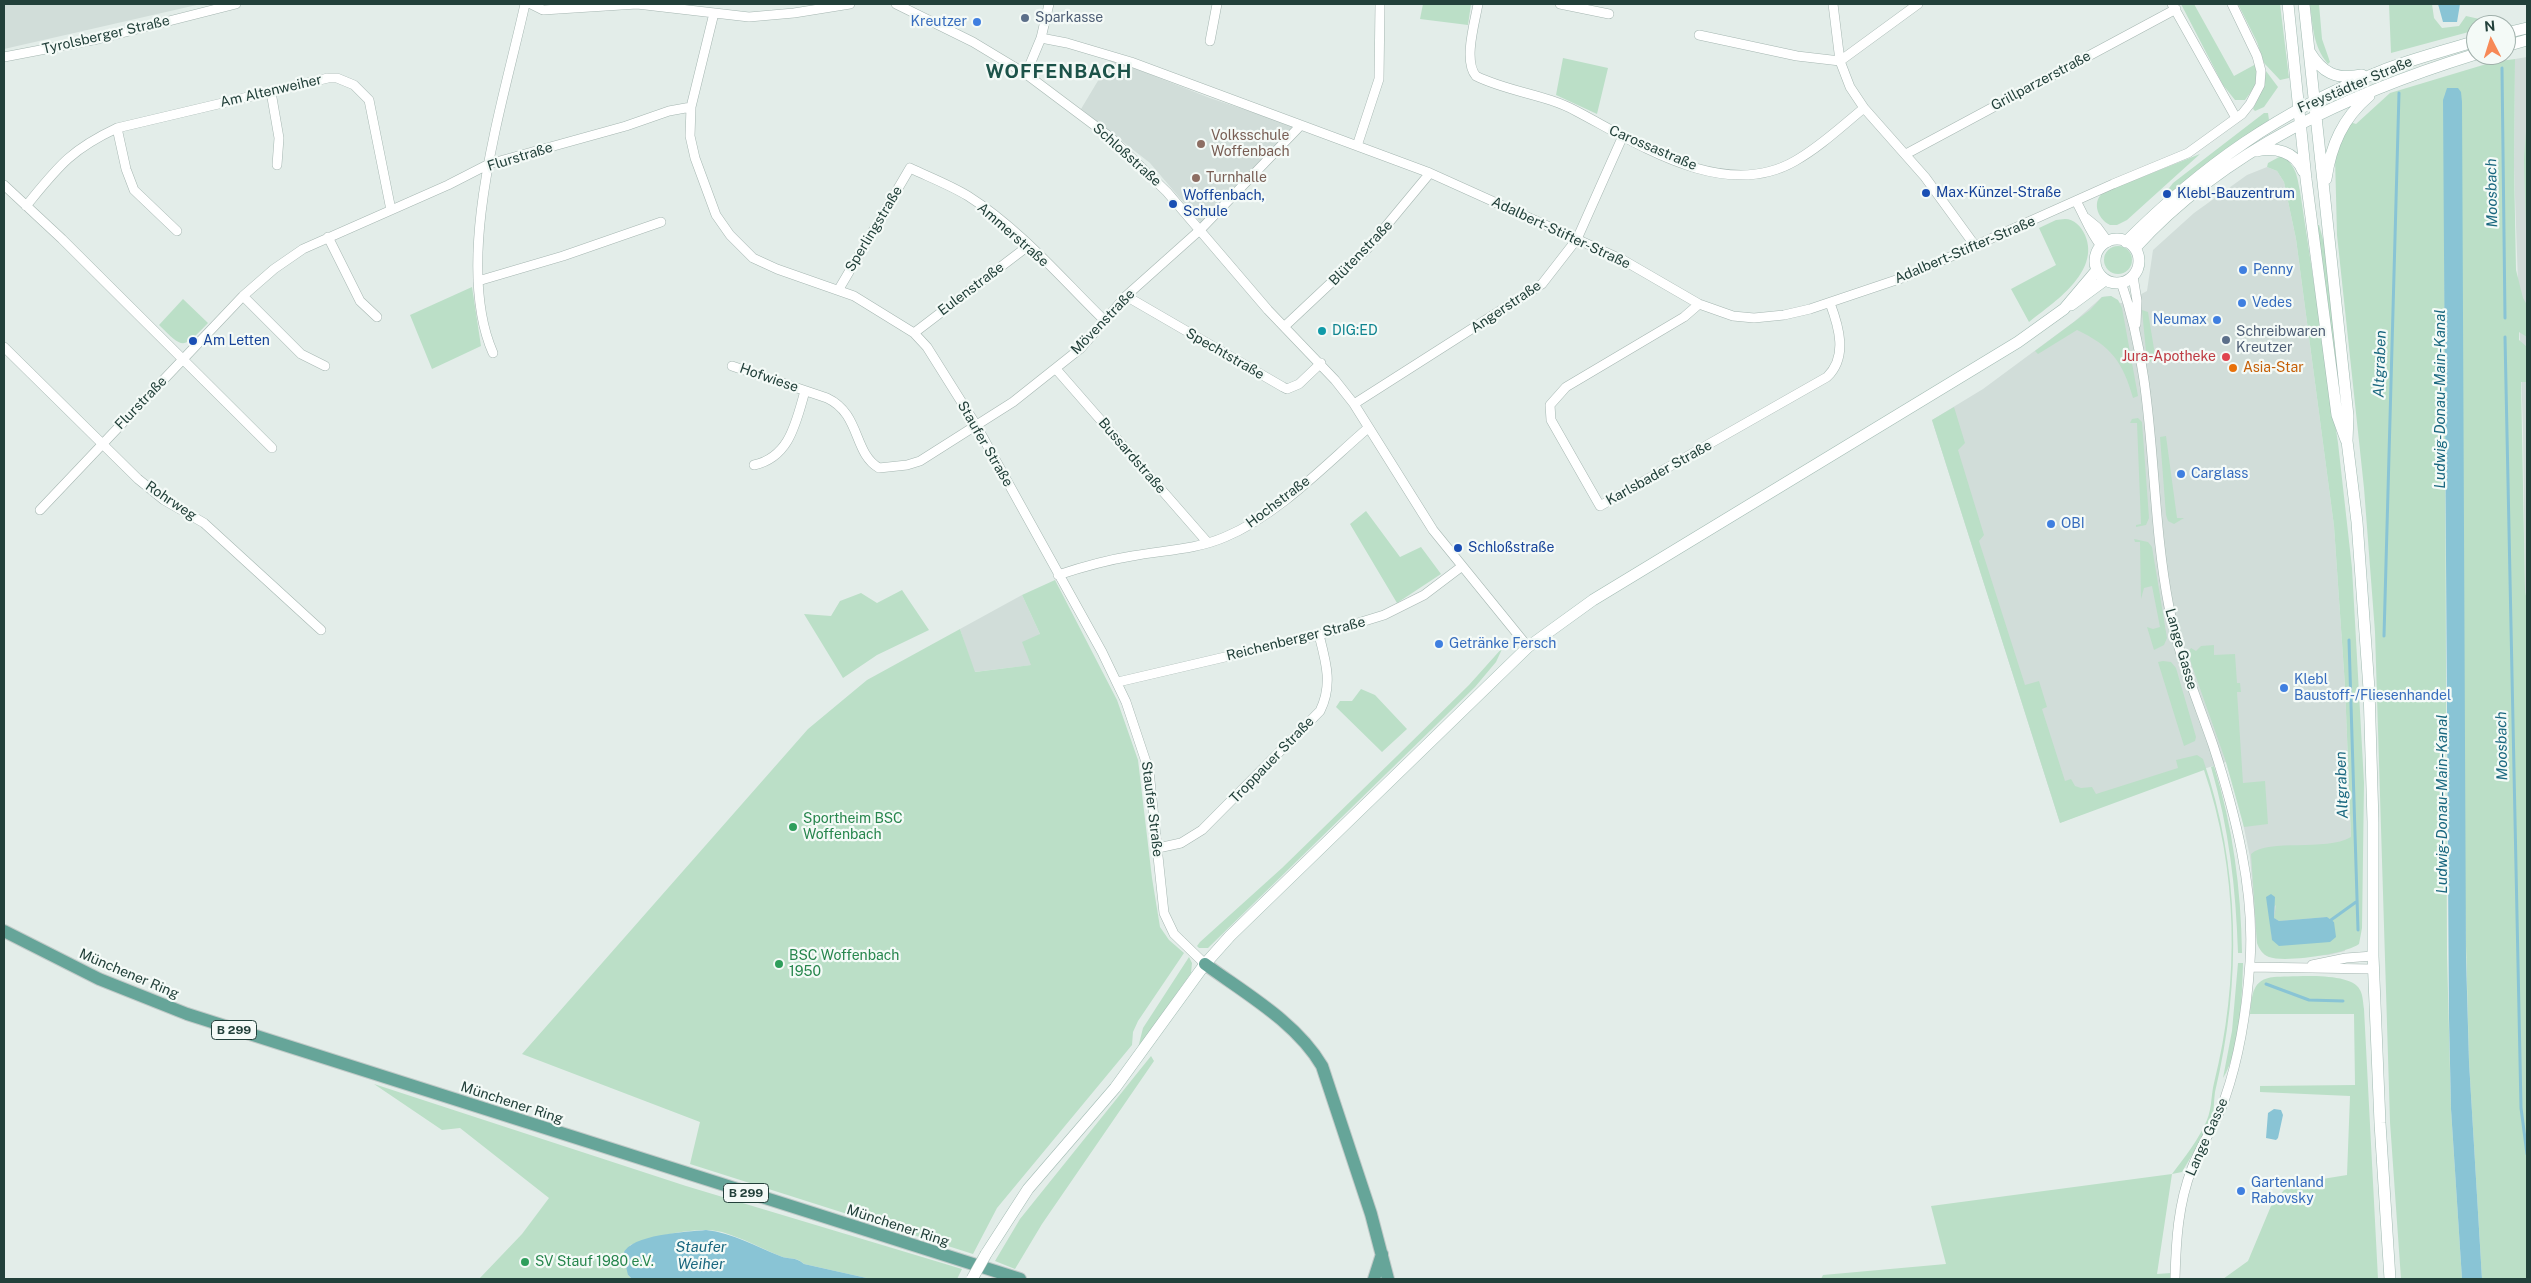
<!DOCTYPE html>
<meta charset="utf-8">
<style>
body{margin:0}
#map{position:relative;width:2531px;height:1283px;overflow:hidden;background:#e3ede9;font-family:"Public Sans",sans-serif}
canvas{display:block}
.frame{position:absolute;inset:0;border:5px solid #22403a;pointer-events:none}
.north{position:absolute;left:2466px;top:15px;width:50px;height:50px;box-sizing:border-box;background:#f4faf7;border:1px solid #a0b0ab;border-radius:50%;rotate:355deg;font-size:14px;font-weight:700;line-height:20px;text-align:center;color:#22403a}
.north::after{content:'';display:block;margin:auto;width:18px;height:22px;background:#f78957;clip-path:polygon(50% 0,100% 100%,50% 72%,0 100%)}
</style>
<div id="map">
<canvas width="2531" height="1283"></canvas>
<div class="frame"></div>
<div class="north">N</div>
</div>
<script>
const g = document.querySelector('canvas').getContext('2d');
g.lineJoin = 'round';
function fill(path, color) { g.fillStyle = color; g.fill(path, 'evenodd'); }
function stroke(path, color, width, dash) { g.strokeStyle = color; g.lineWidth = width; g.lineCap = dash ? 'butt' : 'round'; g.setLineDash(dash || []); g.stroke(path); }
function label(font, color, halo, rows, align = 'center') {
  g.font = font + ' "Public Sans",sans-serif'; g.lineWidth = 4.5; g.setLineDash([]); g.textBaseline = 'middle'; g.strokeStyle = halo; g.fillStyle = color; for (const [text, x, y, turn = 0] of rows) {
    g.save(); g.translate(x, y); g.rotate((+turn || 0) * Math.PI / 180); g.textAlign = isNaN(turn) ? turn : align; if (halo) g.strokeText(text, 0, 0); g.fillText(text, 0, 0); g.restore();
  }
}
fill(new Path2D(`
 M4 4H201L4 49Z
 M2527 57V603L2525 590 2523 429 2514 166 2515 59Z
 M1111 59 1210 98 1294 126 1201 223 1150 163 1081 109Z
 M2267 167 2277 171 2284 182 2296 239 2334 526 2345 686 2351 837 2345 951 2329 955 2275 958 2265 955 2257 943 2250 857 2239 804 2226 762 2181 776 2060 823 1932 420 1983 389 2075 321 2102 297 2111 296 2120 303H2124L2147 291 2153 250 2194 213 2247 175Z
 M1022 595 1040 634 1032 665 974 672 960 629Z`), '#d1ddd9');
fill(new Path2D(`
 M1423 4H1471L1468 25 1420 19Z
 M2181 4H2194L2234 76 2256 64V85L2245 100H2235L2223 85Z
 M2238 4H2280L2289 78 2280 80 2264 63 2257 42Z
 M2310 4H2319L2322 39 2330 62 2328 64C2313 46 2313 27 2310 4Z
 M2389 4H2432L2434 18 2442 28 2459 26 2466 16 2484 20 2485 25H2476V30L2391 53Z
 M1563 58 1608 68 1597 114 1556 95Z
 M2515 59 2514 166 2516 270 2523 298 2527 305V337L2519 332V340L2527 347V382H2521L2525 590 2527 602V1279H2482L2469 1062 2444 92 2447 954 2451 1109 2462 1279H2401L2390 1122 2375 632 2364 488 2337 235 2335 157 2350 122 2356 124 2390 93 2493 62Z
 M2266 71 2278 87 2264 107 2255 111 2253 109 2264 86Z
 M2264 113H2268L2269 120 2169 195 2166 192 2173 183Z
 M2527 118V263L2524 159Z
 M2200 154 2127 220 2117 225H2110C2096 218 2092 200 2104 192Z
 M2281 156C2296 164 2297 176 2300 191L2338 443 2352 568 2364 783 2362 928 2359 944C2346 954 2284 963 2269 957 2263 955 2259 949 2257 943L2251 854C2269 838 2325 852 2351 837L2345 686 2334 526 2296 239 2284 182 2277 171 2267 167 2268 163ZM2276 905 2274 918 2279 921 2327 917 2334 922 2272 940 2269 911Z
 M2065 219C2074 219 2081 226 2085 235 2101 272 2053 303 2029 322L2011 289 2056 265 2039 228 2056 220Z
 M2316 225H2319L2326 250 2341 381 2338 382Z
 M2104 260a14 14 0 1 1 28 0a14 14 0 1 1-28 0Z
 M472 287 481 346 432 369 410 315Z
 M2111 296 2118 300 2122 308 2138 396 2133 398C2123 362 2111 346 2077 330L2038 354 2035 351 2090 310 2102 297Z
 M183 299 208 323C183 348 185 351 159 325Z
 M2142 310 2148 312 2156 361 2147 362Z
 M1954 407 1965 443 1958 450 1984 535 1979 541 2025 685 2039 681 2047 707 2042 709 2065 781 2071 779 2075 786 2081 788 2092 787 2096 794 2178 768 2176 760 2197 755 2203 759C2240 867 2242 981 2215 1092 2214 1099 2214 1107 2213 1114 2207 1134 2192 1154 2182 1172L2172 1174 2157 1274 2171 1273 2170 1279H1821L1823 1275 1946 1264 1931 1206 2172 1174C2185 1157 2199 1139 2207 1120 2212 1108 2211 1095 2214 1083 2240 981 2238 869 2204 770L2060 823 1932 420Z
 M2138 418 2142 422 2149 518 2146 525 2136 527V525L2141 524 2137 423H2130L2132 419Z
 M2166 436 2177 518H2184L2174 524 2168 521 2166 515 2160 437Z
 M1366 511 1400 557 1421 547 1441 574 1397 603 1350 524Z
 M2134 539 2148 542 2152 547 2167 638 2164 645 2154 650 2147 627 2153 629 2160 627 2152 586 2144 588 2141 599 2140 542H2135Z
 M1055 580 1117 700 1138 760 1152 878 1160 927 1169 940 1184 953 1138 1021 1133 1032 1132 1045 997 1208 973 1254 690 1164 700 1122 522 1054 808 729 867 680 960 629 975 672 1031 665 1022 642 1040 634 1022 595Z
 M902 590 929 630 877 655 843 678 804 614 831 616 840 601 861 593 877 603Z
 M2214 645V655L2235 654 2237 683H2240L2241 692H2237L2243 783 2265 781 2268 824 2244 827 2226 762 2191 663 2189 651 2191 648 2196 651 2201 646Z
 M1503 647 1496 662 1475 687 1208 948H1199L1197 946 1200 942 1282 868 1397 756 1469 685Z
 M2163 661 2171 662 2176 668 2196 737 2195 741 2184 746 2158 662Z
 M1361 689 1375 695 1407 729 1382 752 1336 707 1340 701H1352Z
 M2214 766C2233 827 2241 889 2242 953H2238C2236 889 2229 828 2211 767Z
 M1189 957 1192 963 1191 973 1138 1048 1143 1028Z
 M2238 963H2243C2242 996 2241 1050 2223 1078L2232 1031Z
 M2274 977C2292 977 2351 971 2360 990 2363 995 2363 1003 2364 1009L2378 1279H2223L2248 1261 2271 1206 2284 1190 2304 1182 2347 1175 2350 1096 2260 1092V1086L2355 1085 2354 1014H2250C2252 995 2252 979 2274 977Z
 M1151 1056 1154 1061 1042 1224 1015 1269 995 1261 1020 1219Z
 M374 1084 686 1186 962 1269 957 1279H871L804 1264C796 1256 789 1260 780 1256 761 1248 742 1238 722 1232 695 1225 656 1237 630 1245L628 1275 632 1279H479L522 1234 549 1198 460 1128 442 1130Z`), '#bbdfc7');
fill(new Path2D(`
 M2438 4H2460L2457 22H2443Z
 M2447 88H2458L2461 92 2462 102 2466 957 2469 1062 2482 1279H2462L2451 1109 2449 1018 2443 100Z
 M2271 894 2275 897 2274 918 2279 921 2327 917 2334 922 2336 937 2330 942 2279 946 2272 940 2266 897Z
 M2274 1109 2281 1110 2283 1115 2278 1138 2276 1140 2266 1138 2268 1113Z
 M706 1230C733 1233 755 1246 780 1256 789 1260 795 1256 804 1264L871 1279H632L628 1275 623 1254C631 1234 686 1232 706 1230Z`), '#89c4d5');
stroke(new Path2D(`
 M2502 68 2505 318
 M2505 337 2521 1108 2527 1154
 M2384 636 2399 93
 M2349 640 2358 930
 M2331 920 2356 902
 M2266 984 2309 1000 2343 1001`), '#89c4d5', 3);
const street = new Path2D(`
 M531 4 543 10 637 4 749 17 794 13 850 4
 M896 4 973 42 1026 74 1110 137 1167 192 1268 310 1335 380 1354 404 1433 530 1528 647
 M1478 4C1475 22 1463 61 1476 76 1508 92 1545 94 1576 111 1639 144 1724 202 1795 161 1820 147 1842 126 1864 108
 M1560 4 1609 14
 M1833 4 1840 61 1850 87 1864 108 1925 177 1976 247
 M2172 4 2236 118
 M714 13 691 107 690 136 695 158 716 215 730 235 753 258 777 269 854 296 914 333 927 347 976 425 1102 652 1126 702 1149 771 1164 913 1174 934 1205 964
 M1699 35 1797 56 1840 61 1918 4
 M1041 38 1067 43 1131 62 1430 173 1623 260 1699 304 1733 316 1754 318 1784 315 1810 309 1905 277 2113 184 2188 153 2242 114 2250 104 2260 85 2261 71 2257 56 2232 4
 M1210 41 1217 4
 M4 57 98 39 236 4
 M1026 74 1041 38 1049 4
 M271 92 279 138 277 165
 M117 128 126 169 134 190 177 231
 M1357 146 1379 79 1380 4
 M1906 154 2176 9
 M4 185 62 239 272 448
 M2076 201C2085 217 2090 232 2101 246
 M26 206C58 167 70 150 117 128L328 78H337L354 85 369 100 391 210
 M2086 218 2097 227 2108 242
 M328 237 360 301 377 317
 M2133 276 2137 301 2136 324
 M478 281 563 256 661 222
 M2121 282C2158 387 2148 499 2169 607 2178 655 2197 699 2213 745 2235 812 2255 890 2250 962 2247 1007 2240 1055 2225 1098 2217 1123 2201 1144 2192 1168 2178 1204 2176 1241 2175 1279
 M839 289 910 168C929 177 950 185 968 196 1020 229 1061 278 1104 320
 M243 296 301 354 325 366
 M1126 296 1283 387 1287 389 1299 384 1321 363
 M1699 304 1684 317 1566 387 1550 405 1551 420 1600 506 1827 377C1848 357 1839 327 1830 303
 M1285 326 1367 249 1430 173
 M914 333 1028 246
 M4 347 138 479 164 500 204 523 321 630
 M493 353C452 260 504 100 525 4
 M732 366 827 398C861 414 853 453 879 468L907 465 920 461 1013 402 1081 348 1126 296 1201 229 1301 125
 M1056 369 1208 543
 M1354 404 1542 284 1577 239 1622 138
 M754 465C790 457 796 422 805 391
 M40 510 243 296 274 269 303 249 448 185 489 164 626 126 669 111 691 107
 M1058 575C1082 567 1107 560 1132 556 1164 550 1195 550 1225 537 1278 515 1325 465 1368 428
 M1118 682 1319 635 1384 615 1424 595 1461 567
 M1158 848 1181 843 1202 830 1320 711C1333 685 1326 662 1319 635
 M2312 965 2346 958 2373 956
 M2250 967 2373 969`);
const secondary = new Path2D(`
 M2288 4 2306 179 2337 415 2346 440
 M2304 4 2348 416 2347 441 2357 522 2369 689 2373 822V956L2380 1123 2390 1279
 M2506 33 2527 28
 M2506 46 2527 40
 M2309 51C2322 73 2336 80 2362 75
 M2256 151C2275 147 2295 151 2303 171
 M2326 179C2331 145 2343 118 2369 96
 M2095 261a22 22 0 1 1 44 0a22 22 0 1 1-44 0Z
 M2126 242C2202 166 2281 110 2381 71 2412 59 2444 51 2476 41
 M2135 248C2225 149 2350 93 2476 54
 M2071 305 2105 280
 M986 1254 1028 1189 1115 1088 1205 964 1230 936 1528 647 1593 600 2018 342 2064 309 2097 270`);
const primary = new Path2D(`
 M4 931 99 979 187 1014 1020 1279
 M1205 964C1246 994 1296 1022 1322 1066L1371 1214 1388 1279
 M1374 1279 1382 1254`);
stroke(street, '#a5b6b1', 10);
stroke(secondary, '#a1bab2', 12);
stroke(primary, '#c1cac8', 14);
stroke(street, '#fff', 9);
stroke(secondary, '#fff', 11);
stroke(primary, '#66a599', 12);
const secondaryBridge = new Path2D(`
 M972 1279 986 1254`);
stroke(secondaryBridge, '#a1bab2', 12, []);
stroke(secondaryBridge, '#fff', 11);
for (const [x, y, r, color] of [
 [1025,18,5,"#5c6f8a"],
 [977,22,5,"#3f7fe0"],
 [1201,144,5,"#8d6e63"],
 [1196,178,5,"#8d6e63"],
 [1926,193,5,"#1a4fb4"],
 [2167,194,5,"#1a4fb4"],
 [1173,204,5,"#1a4fb4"],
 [2243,270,5,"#3f7fe0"],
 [2242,303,5,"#3f7fe0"],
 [2217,320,5,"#3f7fe0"],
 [1322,331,5,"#0f9aa8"],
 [2226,340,5,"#5c6f8a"],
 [193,341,5,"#1a4fb4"],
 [2226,357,5,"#e0444e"],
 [2233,368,5,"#e8710a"],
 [2181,474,5,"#3f7fe0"],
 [2051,524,5,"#3f7fe0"],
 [1458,548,5,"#1a4fb4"],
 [1439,644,5,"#3f7fe0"],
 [2284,688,5,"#3f7fe0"],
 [793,827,5,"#2e9e5b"],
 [779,964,5,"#2e9e5b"],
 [2241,1191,5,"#3f7fe0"],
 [525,1262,5,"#2e9e5b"]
]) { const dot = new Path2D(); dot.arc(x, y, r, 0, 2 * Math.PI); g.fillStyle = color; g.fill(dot); stroke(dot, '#f4faf7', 2); }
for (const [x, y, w] of [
 [234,1030,45],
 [746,1193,45]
]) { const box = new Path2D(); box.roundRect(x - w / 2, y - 9.5, w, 19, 4); g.fillStyle = '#f4faf7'; g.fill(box); stroke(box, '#22403a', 1); }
label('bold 12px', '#22403a', null, [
 ["B 299",234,1030],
 ["B 299",746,1193]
]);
label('14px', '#4e5e75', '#f4faf7', [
 ["Sparkasse",1035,18],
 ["Schreibwaren",2236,332],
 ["Kreutzer",2236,348]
], 'left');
label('14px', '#366cbe', '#f4faf7', [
 ["Kreutzer",967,22,"right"],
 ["Penny",2253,270],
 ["Vedes",2252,303],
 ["Neumax",2207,320,"right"],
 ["Carglass",2191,474],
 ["OBI",2061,524],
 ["Getränke Fersch",1449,644],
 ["Klebl",2294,680],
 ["Baustoff-/Fliesenhandel",2294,696],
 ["Gartenland",2251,1183],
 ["Rabovsky",2251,1199]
], 'left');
label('14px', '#22403a', '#f4faf7', [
 ["Tyrolsberger Straße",106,35,-13],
 ["Grillparzerstraße",2041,81,-28],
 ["Freystädter Straße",2355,85,-23],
 ["Am Altenweiher",271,91,-13],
 ["Carossastraße",1653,148,23],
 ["Schloßstraße",1127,155,42],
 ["Flurstraße",520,157,-17],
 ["Sperlingstraße",874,229,-59],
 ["Adalbert-Stifter-Straße",1561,233,25],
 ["Ammerstraße",1013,235,41],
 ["Adalbert-Stifter-Straße",1965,250,-23],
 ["Blütenstraße",1361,253,-46],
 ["Eulenstraße",971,289,-37],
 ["Angerstraße",1506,307,-34],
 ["Mövenstraße",1103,322,-46],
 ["Spechtstraße",1225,354,30],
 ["Hofwiese",769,378,19],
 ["Flurstraße",141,403,-46],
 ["Staufer Straße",985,444,60],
 ["Bussardstraße",1132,456,49],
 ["Karlsbader Straße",1659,473,-29],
 ["Rohrweg",171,501,34],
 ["Hochstraße",1278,502,-37],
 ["Reichenberger Straße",1296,639,-14],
 ["Lange Gasse",2181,649,74],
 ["Troppauer Straße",1272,760,-46],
 ["Staufer Straße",1152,809,83],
 ["Münchener Ring",129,974,23],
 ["Münchener Ring",512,1103,18],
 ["Lange Gasse",2207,1137,-66],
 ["Münchener Ring",898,1226,18]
]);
label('14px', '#785e54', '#f4faf7', [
 ["Volksschule",1211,136],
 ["Woffenbach",1211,152],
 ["Turnhalle",1206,178]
], 'left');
label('14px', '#164399', '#f4faf7', [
 ["Max-Künzel-Straße",1936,193],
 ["Klebl-Bauzentrum",2177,194],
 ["Woffenbach,",1183,196],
 ["Schule",1183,212],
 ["Am Letten",203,341],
 ["Schloßstraße",1468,548]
], 'left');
label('14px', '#0d838f', '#f4faf7', [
 ["DIG:ED",1332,331]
], 'left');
label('14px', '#be3a42', '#f4faf7', [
 ["Jura-Apotheke",2216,357]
], 'right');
label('14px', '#c56008', '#f4faf7', [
 ["Asia-Star",2243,368]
], 'left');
label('14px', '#27864d', '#f4faf7', [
 ["Sportheim BSC",803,819],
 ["Woffenbach",803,835],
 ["BSC Woffenbach",789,956],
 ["1950",789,972],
 ["SV Stauf 1980 e.V.",535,1262]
], 'left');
label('italic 15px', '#19677f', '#f4faf7', [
 ["Moosbach",2492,193,-91],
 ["Altgraben",2380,364,-88],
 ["Ludwig-Donau-Main-Kanal",2440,399,-90],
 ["Moosbach",2502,746,-91],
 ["Altgraben",2342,785,-92],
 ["Ludwig-Donau-Main-Kanal",2442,804,-90],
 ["Staufer",701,1247],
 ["Weiher",701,1264]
]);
g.letterSpacing = '1px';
label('bold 19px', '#1c5349', '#f4faf7', [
 ["WOFFENBACH",1059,72]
]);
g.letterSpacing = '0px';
</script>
